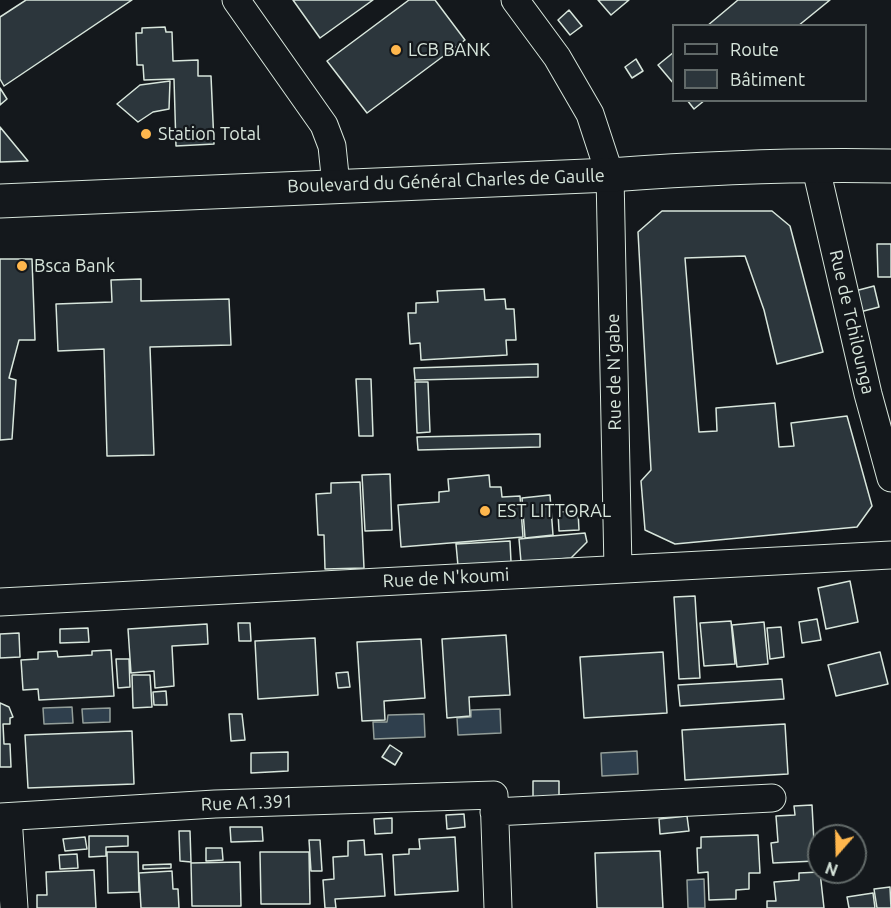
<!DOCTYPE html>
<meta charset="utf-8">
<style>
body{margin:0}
#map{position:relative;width:891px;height:908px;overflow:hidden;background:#14181c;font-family:Ubuntu,sans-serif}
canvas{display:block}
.legend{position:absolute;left:672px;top:24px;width:195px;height:78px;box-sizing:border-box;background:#14181c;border:2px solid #626a69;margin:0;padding:8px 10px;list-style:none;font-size:18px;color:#d8e6dc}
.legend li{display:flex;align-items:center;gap:12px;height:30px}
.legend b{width:30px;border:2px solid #626a69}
.north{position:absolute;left:807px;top:824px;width:60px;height:60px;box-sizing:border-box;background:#14181c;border:2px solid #626a69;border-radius:50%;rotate:200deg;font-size:16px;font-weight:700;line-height:24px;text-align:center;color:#d8e6dc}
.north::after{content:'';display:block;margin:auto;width:21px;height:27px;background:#ffb74d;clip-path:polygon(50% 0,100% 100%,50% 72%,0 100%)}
</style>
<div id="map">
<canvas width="891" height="908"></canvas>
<ul class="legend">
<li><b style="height:8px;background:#14181c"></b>Route</li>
<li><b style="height:16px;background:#2c363c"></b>Bâtiment</li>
</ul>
<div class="north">N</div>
</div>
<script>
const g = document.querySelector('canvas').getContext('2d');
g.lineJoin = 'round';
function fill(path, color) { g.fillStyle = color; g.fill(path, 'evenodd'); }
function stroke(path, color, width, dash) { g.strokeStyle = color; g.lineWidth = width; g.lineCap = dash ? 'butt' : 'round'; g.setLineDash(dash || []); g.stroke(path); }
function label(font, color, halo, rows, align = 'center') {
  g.font = font + ' Ubuntu,sans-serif'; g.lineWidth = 4.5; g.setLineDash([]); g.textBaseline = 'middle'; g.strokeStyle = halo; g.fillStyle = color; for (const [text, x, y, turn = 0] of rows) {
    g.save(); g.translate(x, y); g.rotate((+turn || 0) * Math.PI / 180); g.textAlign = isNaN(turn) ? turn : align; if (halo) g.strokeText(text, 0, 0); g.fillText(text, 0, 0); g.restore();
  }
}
const water = new Path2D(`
 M72 707 73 723 44 724 43 708Z
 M110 708V722L83 723 82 709Z
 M500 709 501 733 458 735 457 718 471 717V710Z
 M424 714 425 737 374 739 373 722H387L388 715Z
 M637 751 638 774 602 776 601 753Z
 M704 879 705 908H688L687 880Z`);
fill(water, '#2f3f4d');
stroke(water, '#939e99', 1.5);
const building = new Path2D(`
 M26 0H132L4 86 0 79V17Z
 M293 0H373L320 38Z
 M409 0H435L465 40 367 113 327 61Z
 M598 0H629L611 15Z
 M738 0H830L798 26H707Z
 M569 10 582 26 570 35 558 20Z
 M165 27 166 32H172L173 61 198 60V76H211L214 144 176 146 174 79 144 80 143 65H137L136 33H142V28Z
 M674 52V84L658 65Z
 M636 59 643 71 632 78 625 67Z
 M170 81 169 109 153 112 138 122 117 104 140 85Z
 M0 88 7 99 0 105Z
 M687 100H705L694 109Z
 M0 127 28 161 0 162Z
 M662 211H772L790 226 823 352 777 364 764 310 745 256 685 258 699 432 717 431 716 408 775 403 779 447 794 446 791 423 847 416 872 506 857 527 675 544 645 530 641 481 651 470 638 232Z
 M877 244H891V277H878Z
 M0 259H32L35 340H19L9 378 16 380 12 439 0 440Z
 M141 279V301L229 299 231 345 150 347 154 455 107 456 104 349 58 351 56 304 112 302 111 280Z
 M874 286 879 307 860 312 855 291Z
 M484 289 485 300 505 299 506 309H514L516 340H506L507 355 421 360 420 343 410 344 408 313H416V303L438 302 437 291Z
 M538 364V377L415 380 414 368Z
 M356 379H371L373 436H359Z
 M415 382H428L430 432 417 433Z
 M540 434V447L418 450 417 437Z
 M390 474 392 530 365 531 362 475Z
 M489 475 490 487H501L502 497 520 496 523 537 401 547 398 505 439 502V492L449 491 448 479Z
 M360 482 364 568 325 569 324 535H318L316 494 331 493V483Z
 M550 495 553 535 525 538 522 498Z
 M578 511 579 530 559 531 558 512Z
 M585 533 587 542 571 558 521 562 519 539Z
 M510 541 511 562 458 566 456 544Z
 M850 581 858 622 826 629 818 588Z
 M695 596 700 678 679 679 674 597Z
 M817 619 821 640 802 643 799 622Z
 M731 621 735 664 704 666 700 623Z
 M764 622 768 664 737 667 732 625Z
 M238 623H250L251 641H239Z
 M207 624 208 644 172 646 174 686 155 688 154 671 131 673 128 629Z
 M781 627 784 657 770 659 767 628Z
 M88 628 89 642 60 643V629Z
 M19 633 20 657 0 658V634Z
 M506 635 510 695 469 697 470 716 447 718 442 639Z
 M315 638 318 695 258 699 255 641Z
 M421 639 425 698 384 701 385 720 362 721 357 642Z
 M111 650 114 696 39 700 38 689 23 690 21 660 38 659V652L57 651 58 657 92 655V651Z
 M663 652 667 713 584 718 580 657Z
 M880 652 888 684 836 696 828 665Z
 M116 659H129L130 687 118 688Z
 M348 672 350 687 338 688 336 673Z
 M132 675H150L152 707 133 708Z
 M782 679 784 699 680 706 678 685Z
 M166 691 167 705H154L153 692Z
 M0 703 9 707 13 717 10 718V724H3L4 744H10L11 767H0Z
 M229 714H242L245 740 231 741Z
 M785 724 788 774 685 780 682 730Z
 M132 731 134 784 28 788 25 735Z
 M390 745 402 753 395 765 382 757Z
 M288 752V771L251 773V753Z
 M533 781H559V803H533Z
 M812 805 815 861 773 863 771 843 778 842 776 816 795 815 794 806Z
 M464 814 465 827 447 829 446 815Z
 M687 816 689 831 660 834 659 819Z
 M392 818V833L375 834 374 819Z
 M230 827H262L263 841 231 842Z
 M179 831H190L191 862 180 861Z
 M758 835 760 873H749V889L736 890V899L709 900 708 872 698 873 697 848H701V837Z
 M89 836H128V846L106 847V856L89 857Z
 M85 837 87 849 65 851 63 839Z
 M455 837 458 891 395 895 393 855 409 854V849H420L419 839Z
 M309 840H320L322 871H311Z
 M364 840 365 855 382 854 385 896 335 899 336 908H325L323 880 334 879 333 857 348 856V841Z
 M206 848H222L223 860 206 861Z
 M660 851 663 908H597L595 853Z
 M107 852H138L139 892 108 893Z
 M260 852H309L310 904H261Z
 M77 854 78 868 60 869 59 855Z
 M240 862 241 906H192L191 863Z
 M171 864V868L143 869V865Z
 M94 870 96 908H37V895H47L46 872Z
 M172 871 173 889H178L179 908H141L139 873Z
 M820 872 824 908H767V901H776L774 882 799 880V873Z
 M890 887 891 908H877L874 889Z
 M873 893 875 908H849L847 897Z`);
fill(building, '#2c363c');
stroke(building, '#d8e6dc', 1.5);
const minor = new Path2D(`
 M236 0 324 125 332 146 336 185
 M515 0 557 57 590 114 610 175 618 569
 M815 164 868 394 891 478
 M0 602 891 555
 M494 812 772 798
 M0 817 215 804 494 795 498 908
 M8 817 14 908`);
const major = new Path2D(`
 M0 201 610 175C704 168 797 164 891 166`);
stroke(minor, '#d8e6dc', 29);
stroke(major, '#d8e6dc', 35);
stroke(minor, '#14181c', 27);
stroke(major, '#14181c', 33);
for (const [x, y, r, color] of [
 [396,50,6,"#ffb74d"],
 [146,134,6,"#ffb74d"],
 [22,266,6,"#ffb74d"],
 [485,511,6,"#ffb74d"]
]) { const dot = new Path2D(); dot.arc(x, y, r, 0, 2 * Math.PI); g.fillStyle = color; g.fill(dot); stroke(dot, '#14181c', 2); }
label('18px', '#d8e6dc', '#14181c', [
 ["LCB BANK",408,50],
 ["Station Total",158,134],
 ["Bsca Bank",34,266],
 ["EST LITTORAL",497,511]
], 'left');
label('18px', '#d8e6dc', '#14181c', [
 ["Boulevard du Général Charles de Gaulle",446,181,-2],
 ["Rue de Tchilounga",852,322,77],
 ["Rue de N'gabe",614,372,-91],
 ["Rue de N'koumi",446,578,-3],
 ["Rue A1.391",247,803,-2]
]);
</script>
